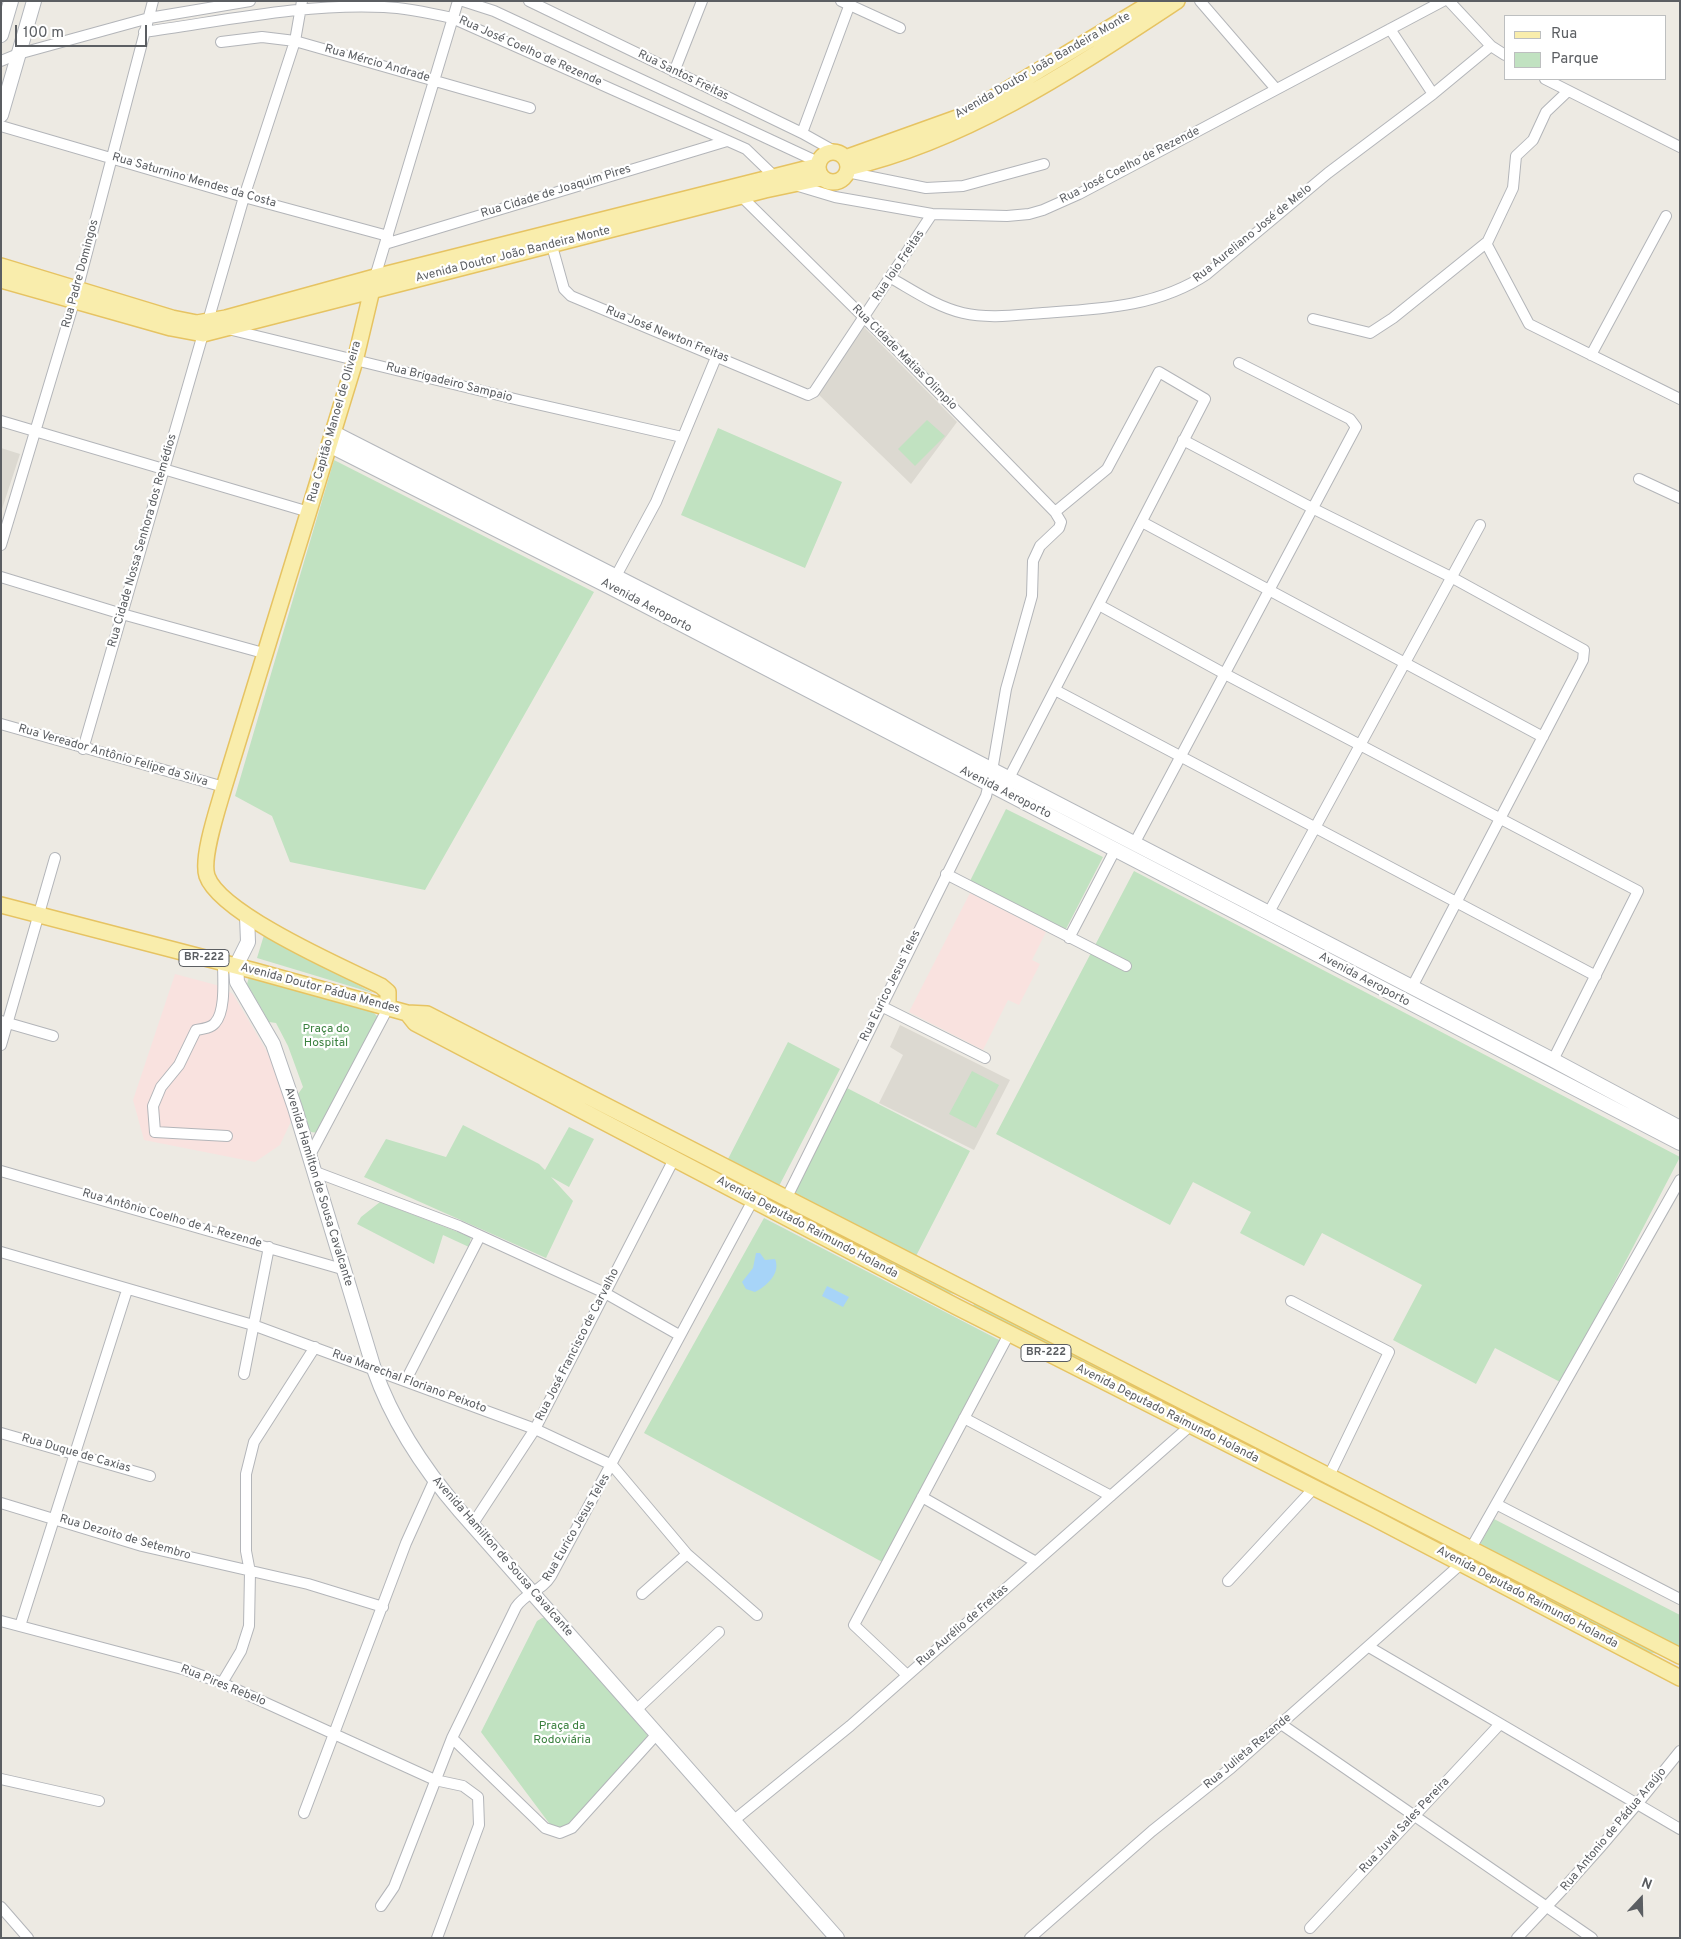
<!DOCTYPE html>
<meta charset="utf-8">
<style>
body{margin:0}
#map{position:relative;width:1681px;height:1939px;overflow:hidden;background:#edeae3;font-family:Overpass,sans-serif}
canvas{display:block}
.frame{position:absolute;inset:0;border:2px solid #5b5e62;pointer-events:none}
.legend{position:absolute;left:1504px;top:15px;width:162px;height:65px;box-sizing:border-box;background:#fff;border:1px solid #bdbfc0;margin:0;padding:6px 9px;list-style:none;font-size:15px;color:#5b5e62}
.legend li{display:flex;align-items:center;gap:10px;height:25px}
.legend b{width:25px;border:1px solid #bdbfc0}
.north{position:absolute;left:1616px;top:1874px;width:50px;height:50px;-webkit-text-stroke:4px #fff;paint-order:stroke;rotate:21deg;font-size:14px;font-weight:700;line-height:20px;text-align:center;color:#5b5e62}
.north::after{content:'';display:block;margin:auto;width:18px;height:22px;background:#5b5e62;clip-path:polygon(50% 0,100% 100%,50% 72%,0 100%)}
.scale{position:absolute;left:15px;top:25px;width:132px;height:22px;box-sizing:border-box;border:2px solid #5b5e62;border-top:0;padding-left:6px;font-size:15px;line-height:18px;white-space:nowrap;color:#5b5e62;-webkit-text-stroke:4px #fff;paint-order:stroke}
</style>
<div id="map">
<canvas width="1681" height="1939"></canvas>
<div class="frame"></div>
<ul class="legend">
<li><b style="height:6px;background:#f9edac"></b>Rua</li>
<li><b style="height:14px;background:#c1e2c1"></b>Parque</li>
</ul>
<div class="north">N</div>
<div class="scale">100 m</div>
</div>
<script>
const g = document.querySelector('canvas').getContext('2d');
g.lineJoin = 'round';
function fill(path, color) { g.fillStyle = color; g.fill(path, 'evenodd'); }
function stroke(path, color, width, dash) { g.strokeStyle = color; g.lineWidth = width; g.lineCap = dash ? 'butt' : 'round'; g.setLineDash(dash || []); g.stroke(path); }
function label(font, color, halo, rows, align = 'center') {
  g.font = font + ' Overpass,sans-serif'; g.lineWidth = 4.5; g.setLineDash([]); g.textBaseline = 'middle'; g.strokeStyle = halo; g.fillStyle = color; for (const [text, x, y, turn = 0] of rows) {
    g.save(); g.translate(x, y); g.rotate((+turn || 0) * Math.PI / 180); g.textAlign = isNaN(turn) ? turn : align; if (halo) g.strokeText(text, 0, 0); g.fillText(text, 0, 0); g.restore();
  }
}
fill(new Path2D(`
 M864 327 957 422 911 484 818 394Z
 M1 448 20 454 1 512Z
 M900 1025 1010 1080 974 1150 879 1103 903 1055 890 1047Z`), '#dcd9d1');
fill(new Path2D(`
 M970 893 1046 932 1032 960 1040 964 1019 1005 1008 1000 983 1050 909 1012Z
 M175 974 220 986 233 994 269 1055 293 1117 280 1145 255 1162 144 1140 133 1100Z`), '#f9e2df');
fill(new Path2D(`
 M927 420 945 436 915 466 898 449Z
 M718 428 842 482 805 568 681 515Z
 M334 460 594 592 425 890 290 862 272 816 235 796Z
 M1006 809 1103 857 1065 931 969 883Z
 M1134 871 1680 1157 1562 1383 1495 1348 1476 1384 1393 1340 1422 1285 1322 1233 1304 1266 1240 1233 1251 1212 1193 1182 1170 1225 996 1134Z
 M264 935 373 993 257 958Z
 M249 977 371 1010 378 1017 318 1133 311 1132 309 1129 298 1094 303 1087 288 1046 276 1023 269 1022 247 984Z
 M788 1042 840 1069 779 1186 728 1159Z
 M972 1071 999 1085 976 1128 949 1114Z
 M845 1087 970 1151 916 1256 791 1192Z
 M463 1125 539 1164 545 1170 569 1127 594 1139 569 1187 551 1177 573 1201 546 1258 364 1177 386 1139 446 1157Z
 M772 1196 959 1292 958 1295 941 1291 769 1202V1198Z
 M380 1202 471 1237 469 1247 443 1235 434 1264 357 1224 361 1217Z
 M764 1218 1003 1342 886 1564 644 1433Z
 M974 1303 982 1308 989 1307 1368 1502 1366 1505 1359 1501 1351 1500 973 1307Z
 M1396 1517 1661 1651 1659 1654 1646 1652 1392 1521Z
 M1494 1519 1680 1615V1649L1479 1546Z
 M542 1618H545L648 1732 647 1739 566 1827 555 1828 549 1823 481 1732 537 1621Z`), '#c1e2c1');
fill(new Path2D(`
 M756 1253H760L765 1260 775 1259C781 1273 767 1286 755 1292L746 1289 742 1282 753 1268Z
 M827 1286 849 1297 843 1307 822 1296Z`), '#a7d4f8');
const street = new Path2D(`
 M463 1 494 11 818 162
 M529 1 802 133 836 152
 M841 1 900 28
 M1200 1 1276 89
 M1449 1 1491 46 1505 55
 M1390 29 1433 94
 M144 32C223 21 305 3 384 7 407 8 430 13 452 18L746 149 774 176
 M221 42 262 37 295 41 530 108
 M1 61 18 54 149 18 250 1
 M674 72 702 1
 M1545 79 1680 147
 M1 126 244 197 388 236
 M802 133 851 1
 M847 172 926 188 963 186 1044 164
 M795 185 835 197 932 214 1007 216 1029 214 1043 210 1079 194 1443 1
 M742 197 894 347 1055 512 1061 522 1059 528 1040 546 1033 561 1032 596 1006 689 992 771 986 796 786 1199
 M385 244 727 141
 M1486 245 1513 188 1516 156 1533 140 1546 112 1567 92
 M552 246 564 289 571 296 808 395 814 392 932 214
 M375 277 458 1
 M891 278C914 291 937 307 963 313 989 319 1016 315 1043 313 1100 309 1158 307 1207 274L1328 173 1433 94 1491 46
 M1313 319 1370 333 1393 318 1486 243 1529 324 1680 399
 M208 321 244 197 295 41 302 1
 M228 329 519 400 682 437
 M1591 355 1666 216
 M1 421 309 512
 M1183 440 1314 509 1451 577 1584 650 1583 660 1412 987
 M1639 479 1680 498
 M1142 522 1543 737
 M1 545 74 302 153 1
 M616 576 656 502 717 355
 M1 577 122 614 267 654
 M1099 605 1225 674 1638 891 1553 1060
 M1055 690 1596 976
 M1 724 224 787
 M83 749 203 334
 M1009 778 1205 399 1159 372 1107 469 1055 512
 M1134 844 1356 427 1350 419 1239 363
 M946 874 1126 966
 M1268 914 1480 525
 M1069 938 1115 850
 M223 963C223 979 226 1011 215 1023 211 1028 202 1029 196 1030L179 1065 161 1087 153 1106 155 1132 227 1136
 M881 1006 985 1058
 M1 1021 53 1036
 M1 1045 55 858
 M309 1157 388 1008
 M1 1171 342 1269
 M313 1171 459 1226 605 1293 679 1335
 M1 1252 253 1325 535 1429 612 1465 687 1554 757 1615
 M1291 1301 1389 1352 1328 1478
 M244 1374 269 1247
 M406 1380 480 1236
 M964 1418 1111 1496
 M1 1433 150 1476
 M922 1497 1036 1562
 M1 1503 142 1546 308 1584 383 1607
 M1496 1504 1680 1599
 M472 1525 535 1429 674 1159
 M1470 1550 1680 1180
 M1228 1581 1314 1488
 M642 1594 687 1554
 M1 1621 186 1670 222 1683 435 1780 463 1786 478 1797 479 1825 437 1938
 M20 1626 127 1290
 M1369 1647 1680 1829
 M907 1675 854 1625 1009 1334
 M222 1683 241 1651 249 1626 250 1572 246 1551V1474L254 1442 315 1347
 M636 1710 719 1632
 M1281 1724 1592 1938
 M452 1738 545 1828 560 1833 572 1828 656 1735
 M1 1779 99 1801
 M304 1813 406 1543 434 1481
 M733 1821 850 1726 1190 1426
 M381 1906 394 1887 452 1738 516 1607C526 1592 542 1591 551 1576L753 1200
 M1 1907 28 1938
 M1310 1928 1500 1724
 M1030 1938 1152 1831 1231 1768 1462 1563
 M1517 1938C1575 1878 1629 1816 1680 1751`);
const secondary = new Path2D(`
 M1 35 11 1
 M1 115 34 1
 M332 432 803 672 1553 1060 1680 1128
 M329 445 610 587 1680 1143
 M247 916 248 942 236 966 237 982 273 1044 295 1108 374 1369C393 1423 423 1468 460 1511L837 1938`);
const primary = new Path2D(`
 M818 167a15 15 0 1 1 30 0a15 15 0 1 1-30 0Z
 M845 158 965 115 1154 1
 M848 168C969 140 1075 68 1177 1
 M1 266 172 318 197 323 226 318 375 277 817 166
 M375 277 355 361 224 787C218 808 201 858 207 876 220 914 344 968 381 986L388 992V1008
 M1 280 171 328 203 334 765 190 822 178
 M1 905 255 971 407 1013 427 1014 1680 1656
 M407 1013 415 1023 957 1307 1374 1518 1680 1678`);
stroke(street, '#b3b5b9', 12);
stroke(secondary, '#b4b7bc', 16);
stroke(primary, '#e6c362', 18);
stroke(street, '#fff', 10);
stroke(secondary, '#fff', 14);
stroke(primary, '#f9edac', 15);
for (const [x, y, w] of [
 [204,958,50],
 [1046,1353,50]
]) { const box = new Path2D(); box.roundRect(x - w / 2, y - 8.5, w, 17, 4); g.fillStyle = '#fff'; g.fill(box); stroke(box, '#5b5e62', 1); }
label('bold 11px', '#5b5e62', null, [
 ["BR-222",204,958],
 ["BR-222",1046,1353]
]);
label('12px', '#5b5e62', '#fff', [
 ["Rua José Coelho de Rezende",530,52,24],
 ["Rua Mércio Andrade",377,64,16],
 ["Avenida Doutor João Bandeira Monte",1043,66,-30],
 ["Rua Santos Freitas",683,76,26],
 ["Rua José Coelho de Rezende",1130,166,-27],
 ["Rua Saturnino Mendes da Costa",194,181,16],
 ["Rua Cidade de Joaquim Pires",556,192,-17],
 ["Rua Aureliano José de Melo",1253,234,-39],
 ["Avenida Doutor João Bandeira Monte",513,255,-14],
 ["Rua Ioio Freitas",899,266,-56],
 ["Rua Padre Domingos",81,274,-75],
 ["Rua José Newton Freitas",667,335,22],
 ["Rua Cidade Matias Olimpio",904,358,45],
 ["Rua Brigadeiro Sampaio",449,383,14],
 ["Rua Capitão Manoel de Oliveira",335,422,-74],
 ["Rua Cidade Nossa Senhora dos Remédios",143,541,-74],
 ["Avenida Aeroporto",646,606,28],
 ["Rua Vereador Antônio Felipe da Silva",113,756,16],
 ["Avenida Aeroporto",1005,793,27],
 ["Avenida Aeroporto",1364,980,28],
 ["Rua Eurico Jesus Teles",891,986,-64],
 ["Avenida Doutor Pádua Mendes",320,989,15],
 ["Avenida Hamilton de Sousa Cavalcante",318,1187,73],
 ["Rua Antônio Coelho de A. Rezende",172,1219,16],
 ["Avenida Deputado Raimundo Holanda",807,1228,28],
 ["Rua José Francisco de Carvalho",578,1345,-63],
 ["Rua Marechal Floriano Peixoto",409,1382,20],
 ["Avenida Deputado Raimundo Holanda",1167,1414,27],
 ["Rua Duque de Caxias",76,1454,16],
 ["Rua Eurico Jesus Teles",577,1528,-60],
 ["Rua Dezoito de Setembro",125,1538,16],
 ["Avenida Hamilton de Sousa Cavalcante",502,1557,49],
 ["Avenida Deputado Raimundo Holanda",1527,1598,28],
 ["Rua Aurélio de Freitas",963,1626,-41],
 ["Rua Pires Rebelo",223,1686,22],
 ["Rua Julieta Rezende",1248,1752,-40],
 ["Rua Juval Sales Pereira",1405,1826,-47],
 ["Rua Antonio de Pádua Araújo",1614,1830,-50]
]);
label('12px', '#3b813f', '#fff', [
 ["Praça do",326,1030],
 ["Hospital",326,1044],
 ["Praça da",562,1727],
 ["Rodoviária",562,1741]
]);
</script>
